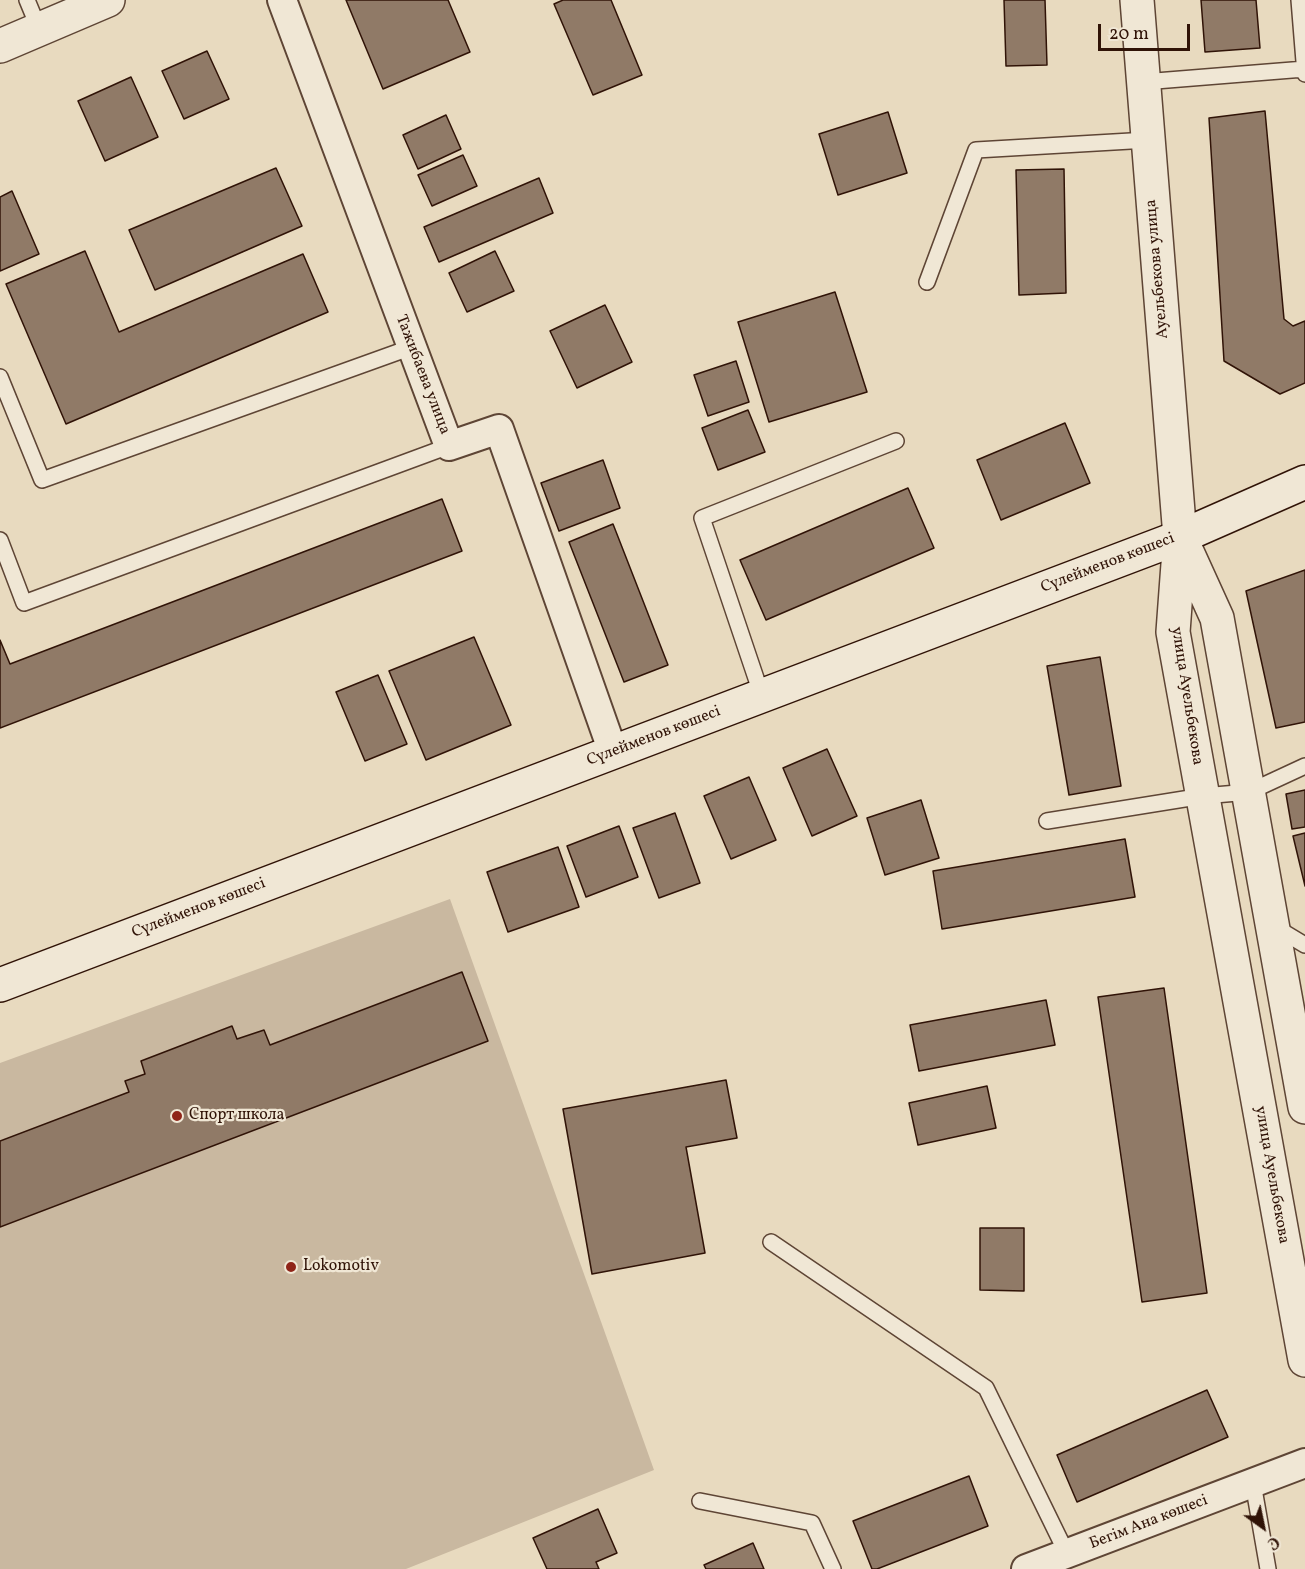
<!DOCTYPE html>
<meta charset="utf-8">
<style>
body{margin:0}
#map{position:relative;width:1305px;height:1569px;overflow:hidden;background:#e8dabf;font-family:Vollkorn,serif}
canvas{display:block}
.north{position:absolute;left:1233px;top:1497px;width:60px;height:60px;-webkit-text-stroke:4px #f0e7d5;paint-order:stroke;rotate:147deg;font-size:16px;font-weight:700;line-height:24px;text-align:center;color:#301307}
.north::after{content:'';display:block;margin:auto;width:21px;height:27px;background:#301307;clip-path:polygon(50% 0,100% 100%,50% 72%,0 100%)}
.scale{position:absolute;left:1098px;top:24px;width:92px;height:27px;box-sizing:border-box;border:3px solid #301307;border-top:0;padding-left:8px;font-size:18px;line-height:21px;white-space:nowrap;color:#301307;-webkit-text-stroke:4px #f0e7d5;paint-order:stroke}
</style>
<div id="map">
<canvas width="1305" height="1569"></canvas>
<div class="north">С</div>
<div class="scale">20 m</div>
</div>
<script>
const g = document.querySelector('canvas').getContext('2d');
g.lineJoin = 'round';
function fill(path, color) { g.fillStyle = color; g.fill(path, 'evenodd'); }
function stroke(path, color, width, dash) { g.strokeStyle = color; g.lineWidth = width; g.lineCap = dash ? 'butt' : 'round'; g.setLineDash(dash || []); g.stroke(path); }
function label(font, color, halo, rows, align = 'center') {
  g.font = font + ' Vollkorn,serif'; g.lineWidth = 4.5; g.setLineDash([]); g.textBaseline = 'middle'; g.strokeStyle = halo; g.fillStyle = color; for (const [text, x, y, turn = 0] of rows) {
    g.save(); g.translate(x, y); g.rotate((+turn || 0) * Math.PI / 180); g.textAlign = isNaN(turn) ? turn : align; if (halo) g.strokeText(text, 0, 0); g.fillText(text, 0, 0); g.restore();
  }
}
fill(new Path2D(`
 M450 899 654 1470 406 1569H0V1063Z`), '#c9b8a0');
const building = new Path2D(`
 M346 0H448L470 52 383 89Z
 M563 0H611L642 75 593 95 554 4Z
 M1004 0H1045L1047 65 1006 66Z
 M1201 0H1256L1260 48 1205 52Z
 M207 51 229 99 184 119 162 71Z
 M131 77 158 137 105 161 78 101Z
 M1265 111 1284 319 1293 326 1305 321V383L1280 394 1224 361 1209 118Z
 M888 112 907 173 838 195 819 134Z
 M446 115 461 149 418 169 403 135Z
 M463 155 477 186 432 206 418 175Z
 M276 168 302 226 155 290 129 230Z
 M1064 169 1066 293 1019 295 1016 170Z
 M539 178 553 213 439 262 424 227Z
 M12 191 39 254 0 271V197Z
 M85 251 119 332 303 254 328 312 66 424 6 284Z
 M495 251 514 291 467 312 449 273Z
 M835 292 867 392 769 422 738 322Z
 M605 305 632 362 577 388 550 331Z
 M736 361 749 402 708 416 694 375Z
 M748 410 765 452 718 470 702 428Z
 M1065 423 1090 483 1001 520 977 460Z
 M603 460 620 508 559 531 541 483Z
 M908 488 934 548 766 620 740 560Z
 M442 499 462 551 0 728V640L10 664Z
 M613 524 668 665 624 682 569 542Z
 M1305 570V722L1276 728 1246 591Z
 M474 637 511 725 426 760 389 671Z
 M1100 657 1121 786 1069 795 1047 666Z
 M378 675 407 744 365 761 336 692Z
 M827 749 857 816 812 836 783 768Z
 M749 777 776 840 731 859 704 796Z
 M1305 790V827L1292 829 1286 794Z
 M921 800 939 858 885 875 867 818Z
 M675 813 700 883 659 898 633 828Z
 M619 826 638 877 586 897 567 846Z
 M1305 833V886L1293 836Z
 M1125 839 1135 897 942 929 933 871Z
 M558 847 579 907 508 932 487 872Z
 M462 972 488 1041 0 1227V1141L129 1092 125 1081 145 1074 141 1061 232 1026 237 1039 264 1030 270 1045Z
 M1164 988 1207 1293 1142 1302 1098 997Z
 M1046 1000 1055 1045 919 1071 910 1025Z
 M726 1080 737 1138 686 1147 705 1253 592 1274 563 1109Z
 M987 1086 996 1128 918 1145 909 1103Z
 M980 1228H1024V1291L980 1290Z
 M1207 1390 1228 1437 1077 1502 1057 1455Z
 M969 1476 988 1526 877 1569H872L853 1521Z
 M598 1509 617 1553 596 1562 599 1569H547L533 1538Z
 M753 1543 764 1569H706L704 1565Z`);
fill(building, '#907a67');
stroke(building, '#301307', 1.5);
const service = new Path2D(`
 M27 0 39 29
 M1299 0 1305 74
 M1143 82 1305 69
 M927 282 976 150 1148 140
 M0 377 42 480 412 347
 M0 540 24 603 449 446
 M762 696 702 518 896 441
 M1047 821 1203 796 1249 792 1305 766
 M1275 927 1305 945
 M771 1242 986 1388 1067 1554
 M1253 1483 1268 1569
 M700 1501 812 1523 833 1569`);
const minor = new Path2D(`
 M282 0 449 446 499 429 613 752
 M1026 1569 1305 1463`);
const tertiary = new Path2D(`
 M1137 0 1180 537 1173 632 1305 1360
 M0 46 108 0
 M1182 541 1217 618 1305 1107`);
const secondary = new Path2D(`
 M0 985 1180 537 1305 482`);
stroke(service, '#5e4535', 18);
stroke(minor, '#5e4535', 32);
stroke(tertiary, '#5e4535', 36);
stroke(secondary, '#301307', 36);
stroke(service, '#f0e7d5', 15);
stroke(minor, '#f0e7d5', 28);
stroke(tertiary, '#f0e7d5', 33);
stroke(secondary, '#f0e7d5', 33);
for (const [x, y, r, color] of [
 [177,1116,6,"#8f2418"],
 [291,1267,6,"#8f2418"]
]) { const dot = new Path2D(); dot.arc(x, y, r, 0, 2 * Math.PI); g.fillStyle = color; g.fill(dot); stroke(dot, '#f0e7d5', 2); }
label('16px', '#301307', '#f0e7d5', [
 ["Ауельбекова улица",1158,269,-95],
 ["Тажибаева улица",422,375,69],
 ["Сүлейменов көшесі",1108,564,-21],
 ["улица Ауельбекова",1186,696,81],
 ["Сүлейменов көшесі",654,737,-21],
 ["Сүлейменов көшесі",199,909,-21],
 ["улица Ауельбекова",1271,1175,80],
 ["Бегім Ана көшесі",1149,1523,-21]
]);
label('16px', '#301307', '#f0e7d5', [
 ["Спорт школа",189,1116],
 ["Lokomotiv",303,1267]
], 'left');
</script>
